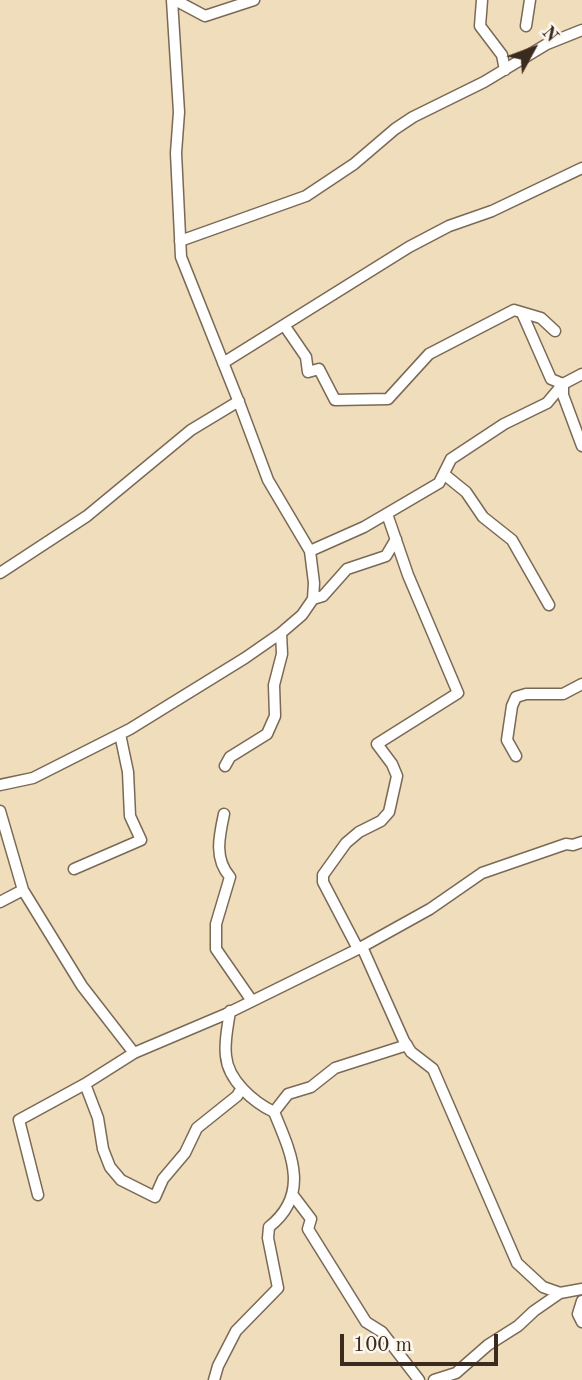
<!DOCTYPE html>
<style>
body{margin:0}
#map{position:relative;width:582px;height:1380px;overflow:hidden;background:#f0ddbc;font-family:"Old Standard TT",serif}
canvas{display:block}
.north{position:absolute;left:498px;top:14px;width:70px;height:70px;-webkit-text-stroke:5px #fbf7ec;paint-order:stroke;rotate:49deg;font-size:19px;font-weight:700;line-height:28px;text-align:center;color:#3b2a1e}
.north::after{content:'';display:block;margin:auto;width:24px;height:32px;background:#3b2a1e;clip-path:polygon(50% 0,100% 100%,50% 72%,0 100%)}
.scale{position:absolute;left:340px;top:1334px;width:158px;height:32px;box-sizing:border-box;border:4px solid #3b2a1e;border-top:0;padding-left:9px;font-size:21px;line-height:24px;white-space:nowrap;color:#3b2a1e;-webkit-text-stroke:5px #fbf7ec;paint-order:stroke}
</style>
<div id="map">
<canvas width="582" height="1380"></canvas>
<div class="north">N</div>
<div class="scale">100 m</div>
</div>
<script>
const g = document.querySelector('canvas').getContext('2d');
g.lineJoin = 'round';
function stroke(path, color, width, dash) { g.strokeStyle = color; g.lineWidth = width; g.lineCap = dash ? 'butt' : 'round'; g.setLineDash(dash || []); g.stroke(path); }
const street = new Path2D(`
 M175 0 205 16 254 0
 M482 0 480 26 502 55 505 70
 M526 26 530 0
 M180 241 306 196 354 164 395 129 413 117 484 82 547 44 582 30
 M522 313 551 379 563 384V395L582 446
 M284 325 409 247 449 226 492 211 582 168
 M223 363 284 325 306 357 308 372 319 369 335 400 388 399 429 354 514 310 541 318 555 331
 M445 475 466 492 483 517 512 540 549 605
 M310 551 364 527 439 483 451 459 504 424 547 403 563 384 582 374
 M0 573 87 516 191 430 239 401
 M313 599 323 596 347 569 386 556 396 539
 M516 756 507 740 512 706 516 697 526 694H563L582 684
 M225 766 230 757 267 734 275 716 274 685 282 654 281 633
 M0 785 33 778 130 729 245 658 281 633 302 615 313 599 314 583 310 551 268 480 240 405 181 257 176 153 179 112 172 0
 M0 811 23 890 82 986 134 1053
 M224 814C219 837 214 859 230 877L216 924V949L252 1001
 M74 869 141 840 130 816 128 772 120 734
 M0 902 23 890
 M362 947 404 1041 411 1052 433 1069 517 1263 543 1287 560 1293
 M358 949 323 882V875L346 843 359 832 381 821 389 812 397 776 392 764 377 744 458 693 408 575 387 514
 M85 1084 98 1118 103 1149 110 1167 121 1180 155 1197 163 1179 185 1153 197 1128 237 1096 242 1088
 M274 1112 288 1094 311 1087 335 1068 407 1045
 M292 1194 311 1219 308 1229 366 1322 382 1332 419 1380
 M38 1195 19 1120 85 1084 134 1053 226 1014 358 949 430 909 482 873 566 844 573 845 582 842
 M582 1301 578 1314 582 1322
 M214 1380 218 1366 236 1331 278 1288 268 1238 269 1227C311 1194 291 1153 274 1112 253 1102 228 1080 226 1056 224 1041 228 1026 230 1011
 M434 1380 456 1373 488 1345 518 1326 534 1311 560 1293 582 1289`);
stroke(street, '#7a6955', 13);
stroke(street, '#fff', 10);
</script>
